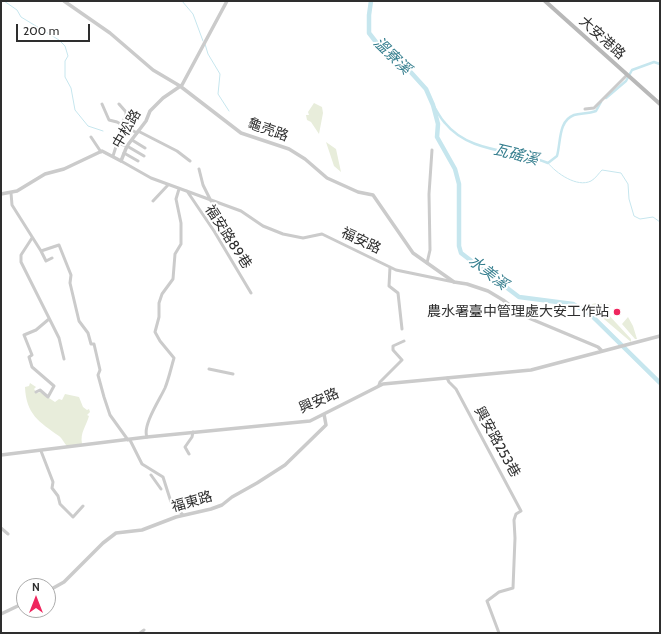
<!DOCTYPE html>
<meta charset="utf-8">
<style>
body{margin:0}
#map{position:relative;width:661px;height:634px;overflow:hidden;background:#fff;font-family:Cabin,sans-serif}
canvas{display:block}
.frame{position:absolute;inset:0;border:2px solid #2e2e2e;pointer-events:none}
.north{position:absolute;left:16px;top:578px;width:40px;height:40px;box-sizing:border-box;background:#fff;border:1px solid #ababab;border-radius:50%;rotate:0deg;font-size:11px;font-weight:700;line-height:16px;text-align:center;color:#2e2e2e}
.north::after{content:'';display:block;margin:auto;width:14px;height:18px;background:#ef265e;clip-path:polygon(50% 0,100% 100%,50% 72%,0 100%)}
.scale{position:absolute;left:16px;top:24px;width:74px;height:18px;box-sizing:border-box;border:2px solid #2e2e2e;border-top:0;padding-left:5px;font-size:12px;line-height:14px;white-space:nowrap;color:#2e2e2e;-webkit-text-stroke:3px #fff;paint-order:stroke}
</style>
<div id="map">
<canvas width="661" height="634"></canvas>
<div class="frame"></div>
<div class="north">N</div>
<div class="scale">200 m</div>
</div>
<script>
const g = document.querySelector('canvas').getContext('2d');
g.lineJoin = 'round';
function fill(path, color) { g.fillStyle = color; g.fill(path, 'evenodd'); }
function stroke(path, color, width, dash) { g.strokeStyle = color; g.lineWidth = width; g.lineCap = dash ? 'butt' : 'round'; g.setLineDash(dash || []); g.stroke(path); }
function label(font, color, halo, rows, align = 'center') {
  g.font = font + ' Cabin,"Noto Sans TC",sans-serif'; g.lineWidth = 4; g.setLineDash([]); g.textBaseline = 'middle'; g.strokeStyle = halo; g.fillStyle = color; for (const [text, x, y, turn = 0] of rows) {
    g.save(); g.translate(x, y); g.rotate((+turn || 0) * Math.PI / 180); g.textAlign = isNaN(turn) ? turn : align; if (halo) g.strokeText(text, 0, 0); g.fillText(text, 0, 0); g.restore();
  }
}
fill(new Path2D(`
 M314 103 322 107 323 113 319 134 311 122 307 120 306 115H309L308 112Z
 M326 142 336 149 341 172 334 166Z
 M596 303 611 305 605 311 631 339V342L591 308 592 304Z
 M628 317 633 326 637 339H635L622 324Z
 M30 383 36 387 34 389 37 393 40 392 55 402 59 399 62 400 65 394 79 397 83 407 87 410 89 409 90 412 87 415 89 416C86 427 80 432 82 444L67 446C64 443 62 438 59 436 39 422 26 414 25 387L29 386Z`), '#e8eddb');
stroke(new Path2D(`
 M4 1 17 10 21 17 59 40 65 46 68 56 65 61V77L71 88 75 110 88 126 103 131
 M182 1 193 14 203 41
 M205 44 208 54 220 74 218 94 229 111
 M548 163C556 173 577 188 591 181 595 179 599 173 602 170L621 173 628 184 629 199 634 216 640 219 653 217 660 222`), '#c6e6ee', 1);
stroke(new Path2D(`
 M606 98 626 81 632 70 654 62 660 64
 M433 105C437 111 440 118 445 123 470 154 515 149 548 163L557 156C561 142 558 121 574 115 581 113 588 114 596 111L601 102`), '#c6e6ee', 2.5);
stroke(new Path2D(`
 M371 1 369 15V33L376 42 407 68 426 89 433 105 438 124 437 137 455 169 459 184V246L461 253 519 297 573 304 590 314 660 383`), '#c6e6ee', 4.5);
stroke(new Path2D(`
 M102 104 109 120 117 122 137 133
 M119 104 126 112V116L121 124
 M585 109 594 108 627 75
 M138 131 177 151 190 161
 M91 137 101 152
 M132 140 145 148
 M117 143 127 146 144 156
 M124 153 138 161
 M113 156 119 137
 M121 161 151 178 241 211 263 226 283 234 303 238 322 234 396 270 454 282
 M199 169 203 185 211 201
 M187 191 214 231 251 293
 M11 193 12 205 41 251 59 245 71 275 70 283 79 321 88 333 91 344H94L100 370 98 375 104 397 110 415 128 440
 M153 201 168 185
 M32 238 21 255V262L59 338 64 359
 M41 251 46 261 52 258
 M427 263 430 250 429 194 432 150
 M390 267 389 286 398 293 402 329
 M209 369 233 374
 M447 378 449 382 456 389 521 511 516 514 514 520 515 538 513 588 499 592 487 601 499 633
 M379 385 380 382 402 360 393 350V346L404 341
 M36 392 40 390 48 397 54 386 32 367 29 357 32 355 24 335 36 330 49 319
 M147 437C142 426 160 399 165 388 169 378 171 368 174 358L160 341 155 332 159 317V303L162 294 173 279 175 254 181 244V223L176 199 179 189
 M130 440 142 464 163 477 171 502 183 515
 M41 451 53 482 52 488 58 496 60 504 73 517 83 506
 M189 454 185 447 192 437 193 432
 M151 475 161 489
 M1 528 8 534
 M140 633 144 630`), '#cbcbcb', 3);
stroke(new Path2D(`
 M64 1 110 33 153 70 180 86 241 133 289 149 305 159 327 178 358 192 373 195 413 253 454 282 467 284 488 291 503 300 524 316 598 347 602 351
 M1 194 17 191 45 174 64 169 102 151 121 161 127 146 146 121 150 111 163 98 182 85 227 1
 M1 455 147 437 310 421 383 384 531 370 660 336
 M48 591 64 582 103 543 116 533 142 530 176 517 211 509 222 505 232 497 257 483 285 465 326 425 324 414
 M1 614 24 603`), '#cbcbcb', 3.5);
stroke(new Path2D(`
 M545 1 660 104`), '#b8b8b8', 4);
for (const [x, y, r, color] of [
 [617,312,4,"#ef265e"]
]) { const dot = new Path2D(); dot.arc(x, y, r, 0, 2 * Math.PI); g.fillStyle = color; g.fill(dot); stroke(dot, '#fff', 1.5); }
label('14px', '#2e2e2e', '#fff', [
 ["大安港路",602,38,42],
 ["中松路",127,129,-60],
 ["龜壳路",268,130,20],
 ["福安路89巷",228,237,57],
 ["福安路",361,241,25],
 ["興安路",319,401,-23],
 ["興安路253巷",497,442,61],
 ["福東路",192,502,-16]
]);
label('14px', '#2e2e2e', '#fff', [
 ["農水署臺中管理處大安工作站",609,312]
], 'right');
label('italic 15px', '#357e8e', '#fff', [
 ["溫寮溪",392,56,44],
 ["瓦磘溪",516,155,14],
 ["水美溪",488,273,38]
]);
</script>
